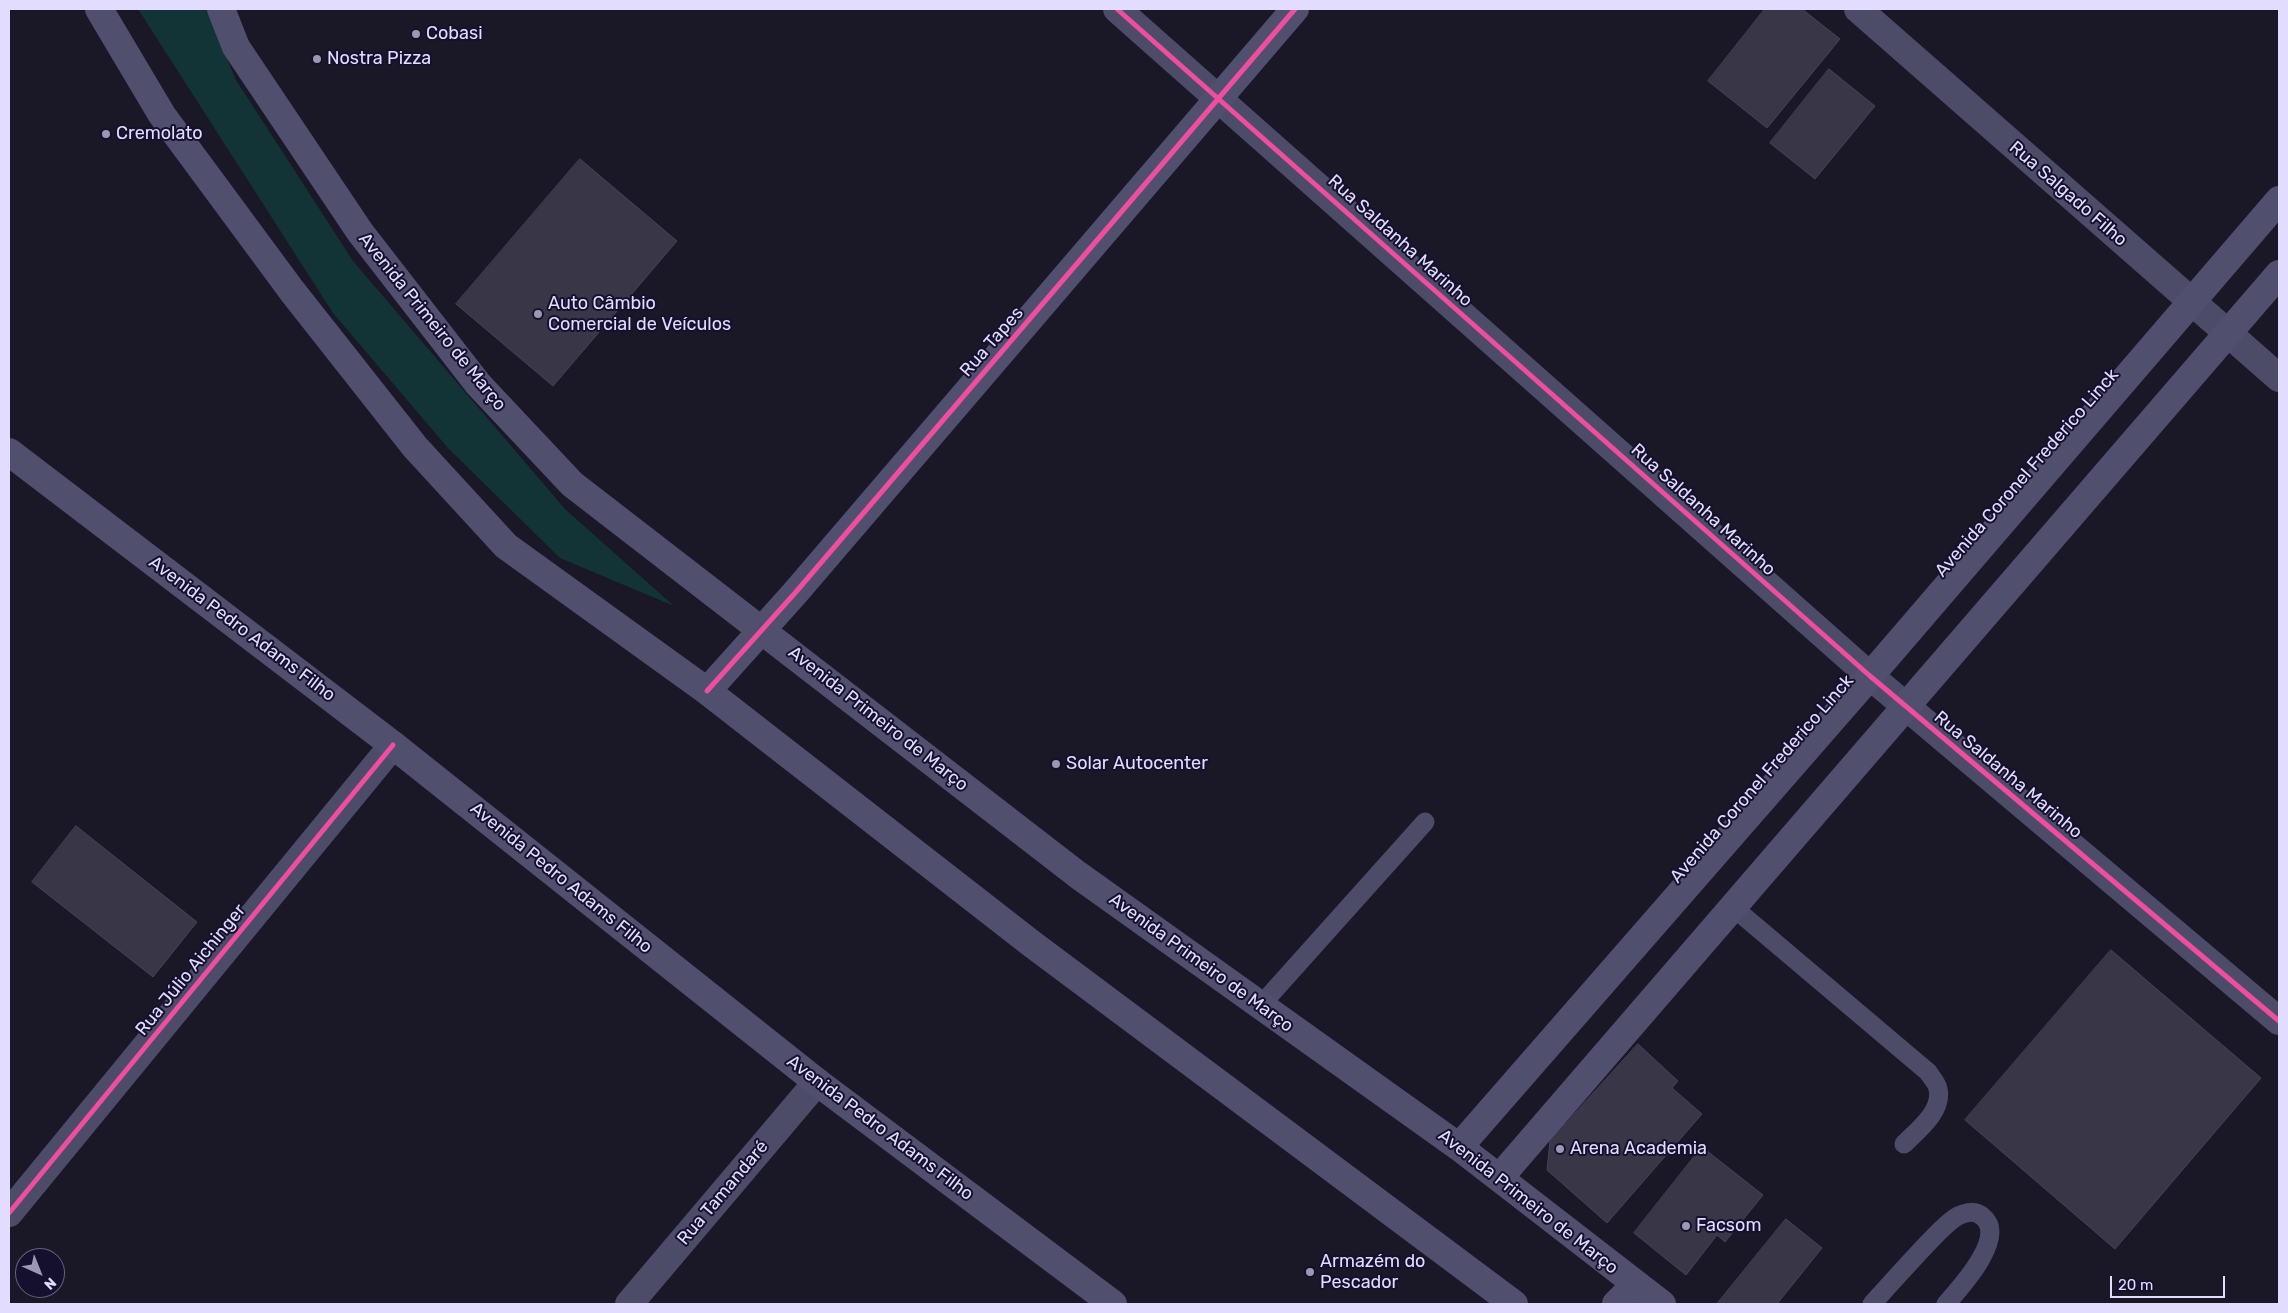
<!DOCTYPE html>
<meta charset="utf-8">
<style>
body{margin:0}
#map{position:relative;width:2288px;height:1313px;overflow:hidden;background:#1a1727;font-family:Rubik,sans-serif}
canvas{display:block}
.frame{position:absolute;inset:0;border:10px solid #e2ddff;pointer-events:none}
.north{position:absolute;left:15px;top:1248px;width:50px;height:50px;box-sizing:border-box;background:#15102e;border:1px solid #676282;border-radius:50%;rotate:136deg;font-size:14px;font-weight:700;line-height:20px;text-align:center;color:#e2ddff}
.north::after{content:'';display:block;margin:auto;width:18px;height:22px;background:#9c98b3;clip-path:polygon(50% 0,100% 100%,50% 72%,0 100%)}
.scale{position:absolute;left:2110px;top:1276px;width:115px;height:22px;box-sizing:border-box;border:2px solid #e2ddff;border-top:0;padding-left:6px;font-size:15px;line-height:18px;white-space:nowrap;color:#e2ddff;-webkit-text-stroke:4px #15102e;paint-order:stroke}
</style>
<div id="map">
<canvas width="2288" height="1313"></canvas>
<div class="frame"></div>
<div class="north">N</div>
<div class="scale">20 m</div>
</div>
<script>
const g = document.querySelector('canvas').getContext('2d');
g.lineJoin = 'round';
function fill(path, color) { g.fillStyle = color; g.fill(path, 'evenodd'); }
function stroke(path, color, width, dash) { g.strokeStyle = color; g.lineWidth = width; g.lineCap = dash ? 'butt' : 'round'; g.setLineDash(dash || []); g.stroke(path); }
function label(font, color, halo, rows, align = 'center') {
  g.font = font + ' Rubik,sans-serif'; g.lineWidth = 4; g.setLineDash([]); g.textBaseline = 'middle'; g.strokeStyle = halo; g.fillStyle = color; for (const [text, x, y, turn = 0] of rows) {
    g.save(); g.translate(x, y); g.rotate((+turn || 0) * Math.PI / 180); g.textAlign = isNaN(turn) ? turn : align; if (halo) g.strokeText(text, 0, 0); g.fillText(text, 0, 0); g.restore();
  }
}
fill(new Path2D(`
 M138 9H206L236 80 353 261 565 509 674 606 560 558 448 448 333 313Z`), '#133436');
const building = new Path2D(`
 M1765 9H1802L1840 39 1767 128 1708 81Z
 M1829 69 1875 106 1815 179 1770 143Z
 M580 159 677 241 553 386 456 304Z
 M76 826 197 922 153 977 32 882Z
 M2111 950 2261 1078 2115 1249 1965 1120Z
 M1638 1044 1678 1081 1672 1088 1702 1114 1607 1223 1547 1170 1550 1141Z
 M1702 1147 1763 1195 1725 1242 1717 1235 1686 1275 1634 1233Z
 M1786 1219 1822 1248 1777 1304H1717Z`);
fill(building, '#393648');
stroke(building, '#47425a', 1);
stroke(new Path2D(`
 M1734 908 1928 1072C1931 1077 1937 1083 1938 1089 1943 1111 1918 1130 1904 1144
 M1261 1005 1425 822
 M1872 1304C1890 1284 1908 1264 1927 1244 1936 1235 1947 1222 1958 1216 1967 1212 1975 1210 1983 1217 2007 1237 1961 1287 1946 1304`), '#4d4c68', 19);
stroke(new Path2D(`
 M1117 9 1870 676 2279 1021
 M1858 9 2279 378
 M9 1213 393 745
 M629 1304 817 1082`), '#4d4c68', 28);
stroke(new Path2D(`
 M99 9 162 115 292 291 415 447 506 546 707 691 1032 944 1514 1304
 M221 9 236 47 360 232 478 384 572 484 1078 875 1459 1147 1662 1304
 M9 452 393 745 817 1082 1113 1304
 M707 691 795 593 1295 9
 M1459 1147 1870 676 2279 200
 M1500 1177 2279 274
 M1616 1304 1635 1285`), '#514f6e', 28);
stroke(new Path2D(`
 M1117 9 1870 676 2279 1021
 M707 691 795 593 1295 9
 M9 1213 393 745`), '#ef4d9e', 5);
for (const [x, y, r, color] of [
 [416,34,5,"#9c98b3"],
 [317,59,5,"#9c98b3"],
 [106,134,5,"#9c98b3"],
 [538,314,5,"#9c98b3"],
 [1056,764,5,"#9c98b3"],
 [1560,1149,5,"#9c98b3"],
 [1686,1226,5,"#9c98b3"],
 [1310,1272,5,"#9c98b3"]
]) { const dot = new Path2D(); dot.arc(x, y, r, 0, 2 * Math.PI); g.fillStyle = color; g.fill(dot); stroke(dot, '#15102e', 2); }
label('18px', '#e2ddff', '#15102e', [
 ["Cobasi",426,34],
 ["Nostra Pizza",327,59],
 ["Cremolato",116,134],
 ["Auto Câmbio",548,304],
 ["Comercial de Veículos",548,325],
 ["Solar Autocenter",1066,764],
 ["Arena Academia",1570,1149],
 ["Facsom",1696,1226],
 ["Armazém do",1320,1262],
 ["Pescador",1320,1283]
], 'left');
label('18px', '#e2ddff', '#15102e', [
 ["Rua Salgado Filho",2068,194,41],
 ["Rua Saldanha Marinho",1400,241,42],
 ["Avenida Primeiro de Março",432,322,51],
 ["Rua Tapes",992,342,-49],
 ["Avenida Coronel Frederico Linck",2027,473,-49],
 ["Rua Saldanha Marinho",1703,510,42],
 ["Avenida Pedro Adams Filho",242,629,37],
 ["Avenida Primeiro de Março",878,719,38],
 ["Rua Saldanha Marinho",2008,775,40],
 ["Avenida Coronel Frederico Linck",1762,779,-49],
 ["Avenida Pedro Adams Filho",561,878,39],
 ["Avenida Primeiro de Março",1201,963,36],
 ["Rua Júlio Aichinger",191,970,-51],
 ["Avenida Pedro Adams Filho",880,1128,37],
 ["Rua Tamandaré",723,1193,-50],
 ["Avenida Primeiro de Março",1528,1202,38]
]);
</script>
